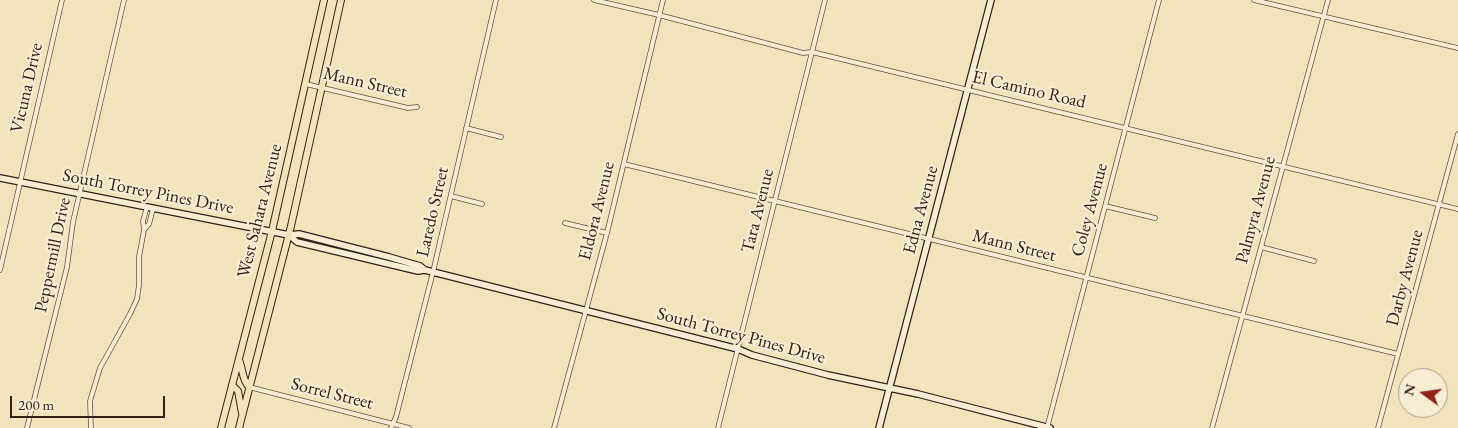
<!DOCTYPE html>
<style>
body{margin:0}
#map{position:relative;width:1458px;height:428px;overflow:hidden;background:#f1e4bb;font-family:"EB Garamond",serif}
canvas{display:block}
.north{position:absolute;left:1398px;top:368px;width:50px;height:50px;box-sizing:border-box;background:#f6edd3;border:1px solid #a79c87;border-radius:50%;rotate:284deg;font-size:14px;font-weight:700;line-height:20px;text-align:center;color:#312215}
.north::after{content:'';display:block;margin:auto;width:18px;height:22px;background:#8f2418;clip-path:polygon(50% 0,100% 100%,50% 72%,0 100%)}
.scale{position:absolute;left:10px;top:396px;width:155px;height:22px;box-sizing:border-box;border:2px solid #312215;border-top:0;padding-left:6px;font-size:15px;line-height:18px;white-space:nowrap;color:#312215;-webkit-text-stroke:4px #f6edd3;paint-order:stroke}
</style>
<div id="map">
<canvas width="1458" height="428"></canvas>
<div class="north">N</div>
<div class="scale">200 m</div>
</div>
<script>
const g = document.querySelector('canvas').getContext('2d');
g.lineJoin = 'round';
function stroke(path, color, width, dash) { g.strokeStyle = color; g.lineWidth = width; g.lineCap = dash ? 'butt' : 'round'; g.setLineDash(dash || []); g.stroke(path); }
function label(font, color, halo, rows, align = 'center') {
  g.font = font + ' "EB Garamond",serif'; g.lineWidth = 4.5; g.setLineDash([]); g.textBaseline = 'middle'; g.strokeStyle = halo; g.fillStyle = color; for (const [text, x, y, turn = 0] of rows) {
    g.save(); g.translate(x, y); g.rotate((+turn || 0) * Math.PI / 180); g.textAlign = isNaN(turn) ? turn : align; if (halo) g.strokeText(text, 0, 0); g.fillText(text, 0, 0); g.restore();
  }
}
const street = new Path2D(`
 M594 0 659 15 803 53 812 52 1458 209
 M1254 0 1458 48
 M306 84 408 108 417 107
 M466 128 501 137
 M624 164 1398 354
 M451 196 482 204
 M1105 206 1155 218
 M565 223 607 233
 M144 230 149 224 153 209
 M1261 247 1314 261
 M0 270 62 0
 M249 387 409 428
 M27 428 67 267 73 222 124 0
 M91 428 90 401 100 368 130 314 137 299 139 285V257L144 230 143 221 147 207
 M391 428 396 417 433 272 496 0
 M554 428 607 233 663 0
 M718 428 825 0
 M1047 428 1159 0
 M1212 428 1328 0
 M1378 428 1458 134`);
const secondary = new Path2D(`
 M0 178 289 235 299 234 389 257 420 266 425 270
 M289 235 297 242 418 271 425 270 738 349 752 355 828 375 918 394 1050 428
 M879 428 991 0`);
const primary = new Path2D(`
 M239 360C243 369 242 380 249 387
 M232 385 238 391 242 413
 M221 428 272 231 324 0
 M239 428 291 226 341 0`);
stroke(street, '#61523e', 5.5);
stroke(secondary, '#312215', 8);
stroke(primary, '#312215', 8);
stroke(street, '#f6edd3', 4);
stroke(secondary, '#f6edd3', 5.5);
stroke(primary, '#f1e4bb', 6);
label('18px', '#312215', '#f6edd3', [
 ["Mann Street",365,83,13],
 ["Vicuna Drive",27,88,-77],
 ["El Camino Road",1029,90,13],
 ["South Torrey Pines Drive",148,192,11],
 ["Edna Avenue",921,210,-75],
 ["Coley Avenue",1090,210,-75],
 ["Palmyra Avenue",1256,210,-75],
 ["West Sahara Avenue",260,211,-76],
 ["Eldora Avenue",597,211,-76],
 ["Tara Avenue",758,211,-76],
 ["Laredo Street",433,212,-77],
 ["Mann Street",1014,246,14],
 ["Peppermill Drive",53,255,-78],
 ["Darby Avenue",1405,278,-75],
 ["South Torrey Pines Drive",741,336,15],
 ["Sorrel Street",332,394,14]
]);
</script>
